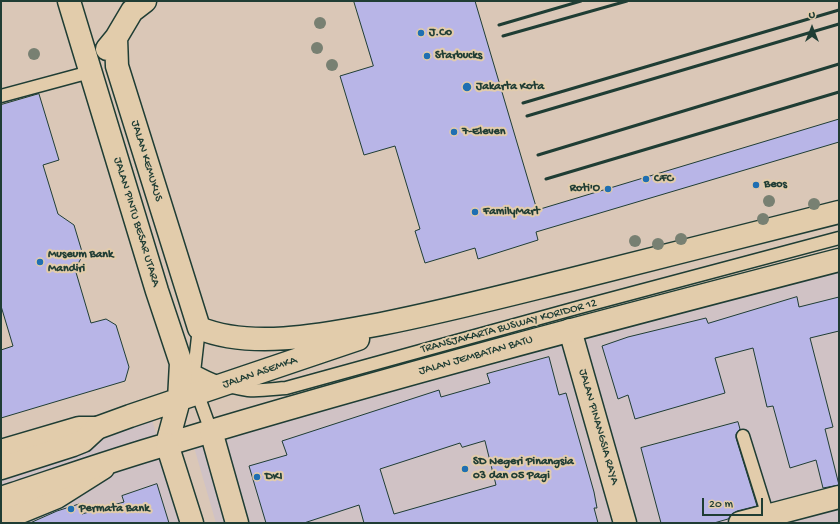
<!DOCTYPE html>
<style>
body{margin:0}
#map{position:relative;width:840px;height:524px;overflow:hidden;background:#dac7b7;font-family:"Gochi Hand",sans-serif}
canvas{display:block}
.frame{position:absolute;inset:0;border:2px solid #1f3d34;pointer-events:none}
.north{position:absolute;left:792px;top:8px;width:40px;height:40px;-webkit-text-stroke:3px #e2ccab;paint-order:stroke;rotate:0deg;font-size:11px;font-weight:700;line-height:16px;text-align:center;color:#1f3d34}
.north::after{content:'';display:block;margin:auto;width:14px;height:18px;background:#1f3d34;clip-path:polygon(50% 0,100% 100%,50% 72%,0 100%)}
.scale{position:absolute;left:702px;top:498px;width:61px;height:18px;box-sizing:border-box;border:2px solid #1f3d34;border-top:0;padding-left:5px;font-size:12px;line-height:14px;white-space:nowrap;color:#1f3d34;-webkit-text-stroke:3px #e2ccab;paint-order:stroke}
</style>
<div id="map">
<canvas width="840" height="524"></canvas>
<div class="frame"></div>
<div class="north">U</div>
<div class="scale">20 m</div>
</div>
<script>
const g = document.querySelector('canvas').getContext('2d');
g.lineJoin = 'round';
function fill(path, color) { g.fillStyle = color; g.fill(path, 'evenodd'); }
function stroke(path, color, width, dash) { g.strokeStyle = color; g.lineWidth = width; g.lineCap = dash ? 'butt' : 'round'; g.setLineDash(dash || []); g.stroke(path); }
function label(font, color, halo, rows, align = 'center') {
  g.font = font + ' "Gochi Hand",sans-serif'; g.lineWidth = 4; g.setLineDash([]); g.textBaseline = 'middle'; g.strokeStyle = halo; g.fillStyle = color; for (const [text, x, y, turn = 0] of rows) {
    g.save(); g.translate(x, y); g.rotate((+turn || 0) * Math.PI / 180); g.textAlign = isNaN(turn) ? turn : align; if (halo) g.strokeText(text, 0, 0); g.fillText(text, 0, 0); g.restore();
  }
}
fill(new Path2D(`
 M839 260V523H216L191 437Z
 M149 410 183 523H1V452Z`), '#d0c2c5');
const building = new Path2D(`
 M354 1H475L537 210 839 119V142L536 232 538 240 478 259 475 248 425 263 415 231 420 229 395 146 364 155 340 76 373 66Z
 M39 94 59 160 43 165 58 214 74 225 83 255 75 269 91 323 106 319 116 325 129 367 125 381 1 418V350L13 346 1 306V105Z
 M797 297 799 307 839 297V331L810 338 833 427 825 429 839 485 823 488 816 460 790 468 773 406 767 407 753 348 715 358 725 393 635 419 628 395 618 399 602 346 628 337 706 318 708 323Z
 M549 357 559 395 566 393 594 492 597 508H594L598 523H364L359 505 304 523H266L249 466 287 455 282 441 439 390 441 397 490 383 487 374ZM485 441 496 485 394 514 380 469 460 443 462 447Z
 M738 422 740 429 736 434V438L757 506 737 511 732 514 728 519 714 523H661L641 448Z
 M157 484 169 523H30L57 511 79 504 82 514 124 502 122 496Z`);
fill(building, '#b8b5e7');
stroke(building, '#1f3d34', 1);
const service = new Path2D(`
 M1 96 90 72
 M199 328 194 372 198 395 211 431
 M181 363C201 376 224 387 248 390 260 391 273 389 286 388L580 307 839 238
 M743 436 768 516`);
const minor = new Path2D(`
 M570 330 625 523
 M740 523 839 497`);
const tertiary = new Path2D(`
 M1 451 79 428H97
 M1 520 57 497 103 468`);
const secondary = new Path2D(`
 M69 1 157 291 181 363 179 400 167 444
 M116 38 117 66 199 328C252 350 327 334 381 324 447 311 512 294 577 278 664 256 752 234 839 212
 M107 49 116 38 132 11 145 1
 M1 468 73 445 83 441 97 428 130 416 358 339
 M1 498C56 480 112 460 168 444 390 377 615 318 839 260`);
const primary = new Path2D(`
 M211 431 237 523
 M167 444 192 523`);
stroke(service, '#1f3d34', 15);
stroke(minor, '#1f3d34', 25);
stroke(tertiary, '#1f3d34', 25);
stroke(secondary, '#1f3d34', 25);
stroke(primary, '#1f3d34', 25);
stroke(service, '#e2ccab', 12);
stroke(minor, '#e2ccab', 22);
stroke(tertiary, '#e2ccab', 22);
stroke(secondary, '#e2ccab', 22);
stroke(primary, '#e2ccab', 22);
stroke(new Path2D(`
 M499 25 581 1
 M503 36 627 1
 M523 103 839 10
 M527 116 839 24
 M538 155 839 64
 M546 179 839 92`), '#1f3d34', 3);
g.fillStyle = '#788072';
for (const [x, y] of [
 [320,23],
 [317,48],
 [34,54],
 [332,65],
 [769,201],
 [814,204],
 [763,219],
 [681,239],
 [635,241],
 [658,244]
]) { g.beginPath(); g.arc(x, y, 6, 0, 2 * Math.PI); g.fill(); }
for (const [x, y, r, color] of [
 [421,33,4,"#1f6fb2"],
 [427,56,4,"#1f6fb2"],
 [467,87,5,"#1f6fb2"],
 [454,132,4,"#1f6fb2"],
 [646,179,4,"#1f6fb2"],
 [756,185,4,"#1f6fb2"],
 [608,189,4,"#1f6fb2"],
 [475,212,4,"#1f6fb2"],
 [40,262,4,"#1f6fb2"],
 [465,469,4,"#1f6fb2"],
 [257,477,4,"#1f6fb2"],
 [71,509,4,"#1f6fb2"]
]) { const dot = new Path2D(); dot.arc(x, y, r, 0, 2 * Math.PI); g.fillStyle = color; g.fill(dot); stroke(dot, '#e2ccab', 1.5); }
label('bold 12px', '#1f3d34', '#e2ccab', [
 ["J.Co",429,33],
 ["Starbucks",435,56],
 ["Jakarta Kota",476,87],
 ["7-Eleven",462,132],
 ["CFC",654,179],
 ["Beos",764,185],
 ["Roti'O",600,189,"right"],
 ["FamilyMart",483,212],
 ["Museum Bank",48,255],
 ["Mandiri",48,269],
 ["SD Negeri Pinangsia",473,462],
 ["03 dan 05 Pagi",473,476],
 ["DKI",265,477],
 ["Permata Bank",79,509]
], 'left');
label('12px', '#1f3d34', '#e2ccab', [
 ["JALAN KEMUKUS",146,161,73],
 ["JALAN PINTU BESAR UTARA",136,222,73],
 ["TRANSJAKARTA BUSWAY KORIDOR 12",509,327,-15],
 ["JALAN JEMBATAN BATU",476,356,-16],
 ["JALAN ASEMKA",260,373,-19],
 ["JALAN PINANGSIA RAYA",598,427,74]
]);
</script>
